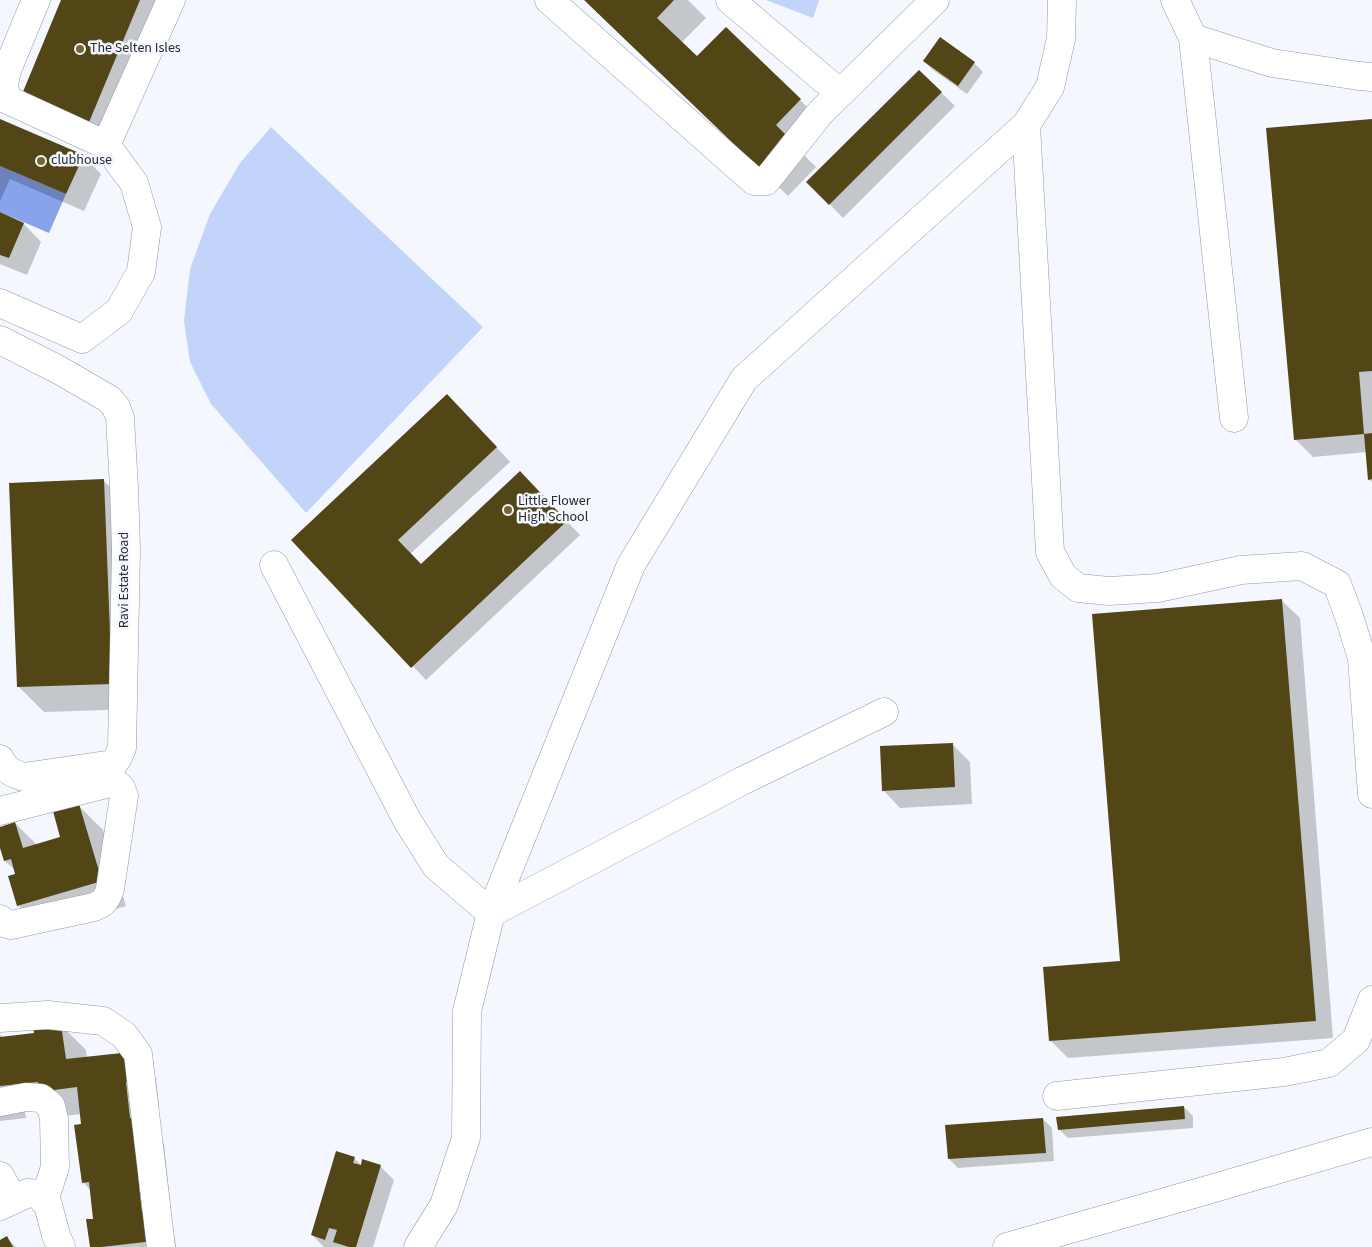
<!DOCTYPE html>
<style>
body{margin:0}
canvas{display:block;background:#f4f7fd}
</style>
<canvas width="1372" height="1247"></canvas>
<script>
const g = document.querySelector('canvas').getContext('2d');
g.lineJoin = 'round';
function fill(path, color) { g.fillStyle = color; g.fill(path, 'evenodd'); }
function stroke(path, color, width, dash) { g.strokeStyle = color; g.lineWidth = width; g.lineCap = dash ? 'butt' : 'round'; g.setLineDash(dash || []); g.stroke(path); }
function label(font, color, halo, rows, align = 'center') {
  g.font = font + ' "Source Sans 3",sans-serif'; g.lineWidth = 5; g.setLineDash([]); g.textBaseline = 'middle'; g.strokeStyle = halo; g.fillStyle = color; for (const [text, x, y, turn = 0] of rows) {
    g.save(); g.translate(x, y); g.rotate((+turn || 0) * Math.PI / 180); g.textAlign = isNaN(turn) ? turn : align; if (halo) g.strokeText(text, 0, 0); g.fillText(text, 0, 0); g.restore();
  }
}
fill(new Path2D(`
 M766 0H819L813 18Z
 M271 127 483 327 306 513 211 404 190 362 184 321 190 269 210 214 240 163Z`), '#c3d4fb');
fill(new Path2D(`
 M0 166 66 194 49 233 0 212Z`), '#86a3eb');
fill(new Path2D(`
 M62 0H175L112 151 46 124Z
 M585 0H688L706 18 681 43 697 58 800 100 825 125 800 151 816 167 788 196Z
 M924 61 974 63 983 72 967 94 933 70Z
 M919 71 955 106 843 218 808 182Z
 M0 120 83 156 101 174 84 211 10 179 0 201Z
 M1372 120V482L1369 479 1367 452 1313 457 1295 439Z
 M0 214 24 224 41 242 27 275 0 264Z
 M461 409 510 462 410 554 421 566 533 486 580 535 426 680 293 540Z
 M103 480 128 505 137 709 44 712 19 687Z
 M1282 601 1300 618 1333 1038 1068 1058 1051 1041 1121 962Z
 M952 744 970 762 972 804 900 808 883 790Z
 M78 805 103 830 126 906 43 930 18 905 17 875 16 871 5 861 0 844V828L15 823 37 845 62 838Z
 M61 1025 86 1050 87 1058 130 1053 156 1078 159 1106 150 1107 154 1134 164 1144 170 1200 162 1201 166 1229 175 1238 176 1247H91L95 1220 91 1191 83 1182 82 1114 65 1116 56 1107 25 1111 26 1118 0 1121V1034L3 1038 35 1034Z
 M1184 1107 1193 1116V1128L1068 1138 1059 1129Z
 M1043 1119 1052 1128 1054 1161 958 1168 949 1159Z
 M354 1158 362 1166H380L394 1180 373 1247H324L312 1235Z
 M7 1238 16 1247H0V1242Z`), '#0003');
fill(new Path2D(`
 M61 0H140L87 127 20 99Z
 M584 0H674L657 18 697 56 726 27 801 99 776 125 792 141 763 172Z
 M940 37 975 62 958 86 923 61Z
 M919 70 942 92 829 205 806 182Z
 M0 119 84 155 66 194 0 166Z
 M1372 119V371L1359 372 1364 434 1294 440 1266 128Z
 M0 212 24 223 9 258 0 255Z
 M447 394 497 447 398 540 421 564 520 471 567 521 411 668 291 540Z
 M1372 433V479L1368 480 1364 434Z
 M104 479 112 684 17 687 9 483Z
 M1282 599 1316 1021 1049 1041 1043 967 1120 961 1092 614Z
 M953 743 955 787 882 791 880 746Z
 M79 804 102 881 17 906 8 876 15 874 11 859 4 861 0 848V827L15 822 23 848 60 837 53 811Z
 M61 1024 66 1059 131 1052 134 1081 126 1082 130 1118 139 1117 146 1175 138 1176 142 1212H151L154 1241 101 1247H90L86 1219H93L89 1182 82 1183 74 1125 81 1124 77 1087 39 1092 38 1082 0 1086V1037L34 1033 33 1027Z
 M1184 1106 1185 1119 1058 1130 1056 1117Z
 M1043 1118 1046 1153 948 1159 945 1125Z
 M336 1151 355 1157 353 1163 361 1165 362 1159 381 1165 356 1247H349L333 1242 337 1230 329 1228 325 1240 311 1235Z
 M7 1236 13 1247H0V1240Z`), '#524516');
const minor = new Path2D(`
 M36 0 7 70 4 84 6 99 106 145
 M549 0 754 181H766L820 113 935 0
 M730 0 840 93
 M1175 0 1193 38 1234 418
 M1193 38 1272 63 1359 76 1372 77
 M1026 125 1050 552 1063 576 1078 588 1109 591 1158 588 1241 570 1302 566 1337 584 1349 616 1362 658 1372 794
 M0 303 82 339 119 311 141 272 147 227 134 183 106 145 171 0
 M0 340 59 370 109 399 116 407 120 418 124 487 126 550 122 748 118 757 113 764 24 777C12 773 6 771 0 759
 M274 565 407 820 436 866 491 913
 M0 811 114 782 121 788 124 796 110 889C107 899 104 903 94 907L11 925 4 923 0 919
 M491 913 742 781 884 712
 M0 1018 48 1015 103 1021 124 1035 138 1054 161 1247
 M1057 1096 1284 1072 1329 1063 1356 1040 1372 1000
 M0 1102 26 1097 41 1098 51 1106 54 1119 55 1167 44 1201
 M0 1176 13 1200
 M0 1206 28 1193 38 1194 48 1205 56 1235 61 1247
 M418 1247 444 1205 466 1138 467 1011 491 913 631 565 744 379 1026 125 1050 87 1061 39 1062 0
 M1007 1247 1204 1191 1372 1142`);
stroke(minor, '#9298a8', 29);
stroke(minor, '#fff', 28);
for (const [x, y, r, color] of [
 [80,49,5,"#756734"],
 [41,161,5,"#756734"],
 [508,510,5,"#756734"]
]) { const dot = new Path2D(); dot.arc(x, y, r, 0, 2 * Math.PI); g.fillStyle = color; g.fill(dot); stroke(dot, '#f4f7fd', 2); }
label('14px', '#272a30', '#f4f7fd', [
 ["The Selten Isles",90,49],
 ["clubhouse",51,161],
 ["Little Flower",518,502],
 ["High School",518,518]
], 'left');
label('14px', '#272a30', '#f4f7fd', [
 ["Ravi Estate Road",125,580,-90]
]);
</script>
